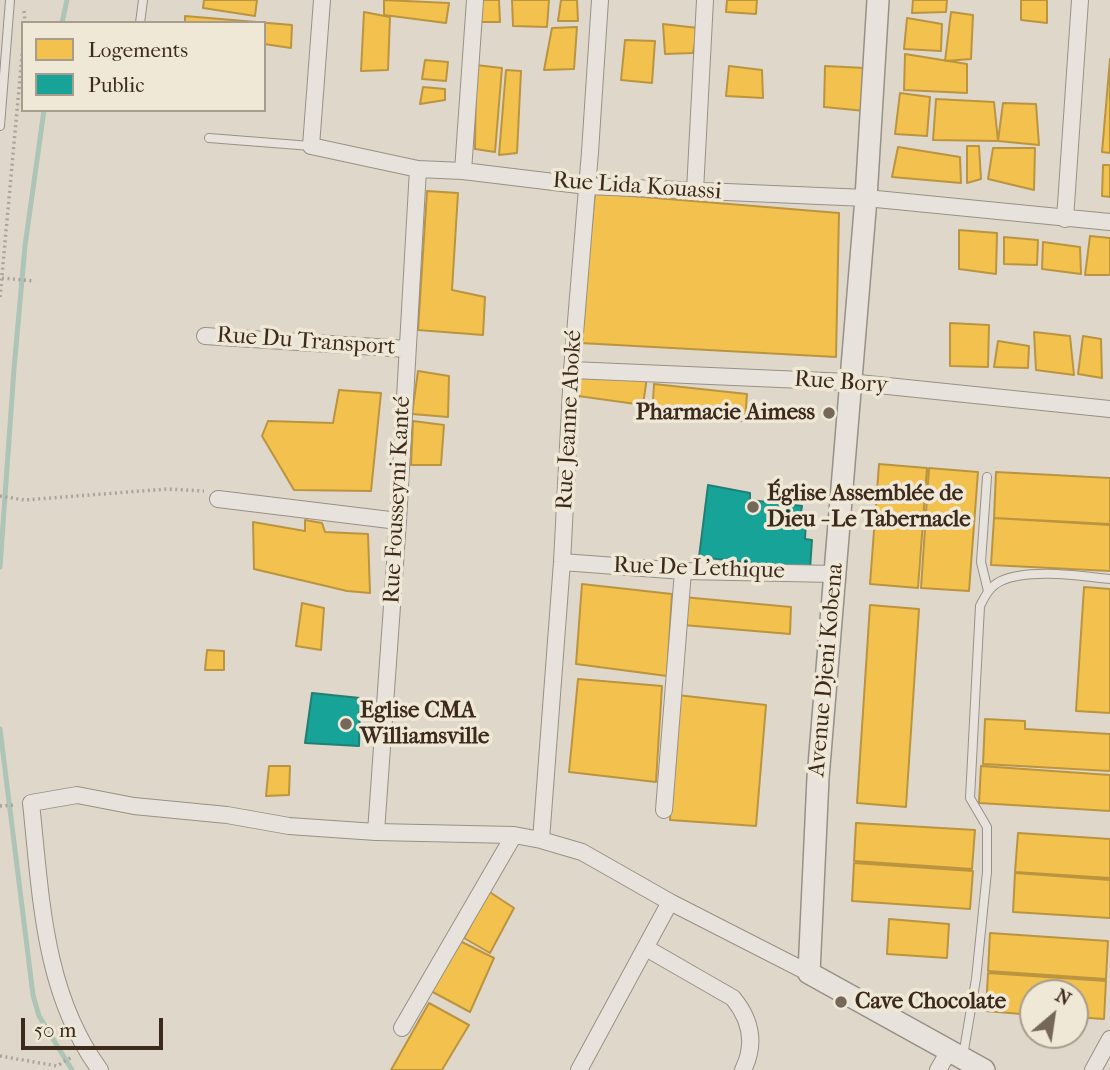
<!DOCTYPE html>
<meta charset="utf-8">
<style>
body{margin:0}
#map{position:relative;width:1110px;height:1070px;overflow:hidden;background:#dfd8ca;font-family:"IM FELL French Canon",serif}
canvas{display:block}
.legend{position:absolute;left:21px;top:21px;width:245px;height:91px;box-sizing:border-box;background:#f0e8d7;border:2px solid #a89c8c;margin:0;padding:9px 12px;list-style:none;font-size:21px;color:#3c2a1c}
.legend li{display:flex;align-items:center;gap:14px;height:35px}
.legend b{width:35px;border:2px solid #a89c8c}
.north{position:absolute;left:1019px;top:979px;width:70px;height:70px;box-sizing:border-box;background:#f0e8d7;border:2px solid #a89c8c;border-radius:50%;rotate:29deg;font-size:19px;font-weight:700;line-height:28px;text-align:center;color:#3c2a1c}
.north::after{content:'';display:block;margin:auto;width:24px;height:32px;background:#756759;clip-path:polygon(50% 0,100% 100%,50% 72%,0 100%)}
.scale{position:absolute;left:21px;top:1018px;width:142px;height:32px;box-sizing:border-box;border:4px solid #3c2a1c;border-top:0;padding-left:9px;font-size:21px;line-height:24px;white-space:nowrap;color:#3c2a1c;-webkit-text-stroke:5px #f0e8d7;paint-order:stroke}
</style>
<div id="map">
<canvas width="1110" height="1070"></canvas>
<ul class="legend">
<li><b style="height:19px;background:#f2c14e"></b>Logements</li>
<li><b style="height:19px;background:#17a398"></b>Public</li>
</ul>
<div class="north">N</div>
<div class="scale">50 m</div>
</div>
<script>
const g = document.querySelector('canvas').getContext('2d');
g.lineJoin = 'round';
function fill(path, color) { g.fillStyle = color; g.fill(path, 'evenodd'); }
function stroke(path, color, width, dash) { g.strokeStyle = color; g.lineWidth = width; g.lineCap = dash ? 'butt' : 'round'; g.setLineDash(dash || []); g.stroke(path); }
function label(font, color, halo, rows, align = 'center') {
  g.font = font + ' "IM FELL French Canon",serif'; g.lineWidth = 7; g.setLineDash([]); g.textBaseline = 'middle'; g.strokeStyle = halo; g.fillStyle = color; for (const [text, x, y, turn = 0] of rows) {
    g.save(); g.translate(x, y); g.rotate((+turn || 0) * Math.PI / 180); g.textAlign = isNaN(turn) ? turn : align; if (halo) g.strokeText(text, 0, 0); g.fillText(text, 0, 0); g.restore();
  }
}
const homes = new Path2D(`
 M204 0H257L255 16 203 8Z
 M384 0 449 3 446 23 384 15Z
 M482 0H499L500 22H480Z
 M512 0H549L547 27 513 26Z
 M561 0H577L578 21H558Z
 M727 0H757L756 14 726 12Z
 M913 0H947L946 12 912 13Z
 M1021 0H1047V23L1021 20Z
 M364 12 390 17 388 70 361 71Z
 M951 12 973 15 971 59 945 61Z
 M185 16 292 25 291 48 264 44V23H185Z
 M907 18 942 24 941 51 904 49Z
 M663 24 698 28 693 53 665 54Z
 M577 27 574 69 544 70 552 28Z
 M625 40 655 41 652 83 621 80Z
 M905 54 967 64V93L904 90Z
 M1110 59V153L1102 152Z
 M425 60 448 62 446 81 422 79Z
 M476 65 502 68 495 152 475 149Z
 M729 66 762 70 763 98 726 96Z
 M825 66 865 68V111L824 107Z
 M506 70 521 71 517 153 499 155Z
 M423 87 445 89V100L420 104Z
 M900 93 930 97 927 136 895 134Z
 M936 99 994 102 998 141 933 140Z
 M1003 103 1036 104 1039 145 998 141Z
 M967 146H979L981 179 967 183Z
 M898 147 960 157 961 183 892 177Z
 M993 148H1035L1034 190 988 179Z
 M1103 165H1110V197L1102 196Z
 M427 191 458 193 452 290 485 297 483 335 418 330Z
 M595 193 839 213 836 357 580 343Z
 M959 230 997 233 996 274 959 269Z
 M1090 236 1110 238V275H1085Z
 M1004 237 1038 240 1037 265 1004 264Z
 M1043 242 1080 247 1081 274 1042 269Z
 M950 323 989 325 988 367 950 366Z
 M1034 332 1070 336 1074 375 1036 370Z
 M1083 336 1101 339 1102 378 1078 374Z
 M998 341 1029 346 1028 368 994 367Z
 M418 371 449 376 448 417 412 414Z
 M579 371 647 377 643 405 578 396Z
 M654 384 747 394 745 421 652 417Z
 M339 390 381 393 371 491 294 490 262 436 268 421 333 423Z
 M413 421 444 425 441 465H411Z
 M879 464 927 468 918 588 870 584Z
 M929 468 978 472 969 591 921 588Z
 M996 472 1110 478V524L994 518Z
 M994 518 1110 525V571L991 565Z
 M305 520 322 523 325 532 368 534 370 593 347 591 254 569 253 522 305 531Z
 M582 584 672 594 667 676 576 664Z
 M1084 587 1110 589V713L1076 711Z
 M683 597 791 607 790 634 683 625Z
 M302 603 324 608 321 650 296 646Z
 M870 605 919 609 906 807 857 803Z
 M207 650 224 651V670H205Z
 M578 679 662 686 656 782 569 772Z
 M677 695 766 705 756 826 670 820Z
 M985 719 1025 721V729L1110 734V771L983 764Z
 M269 766H290L289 795 266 796Z
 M981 766 1110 775V811L979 803Z
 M856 823 975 830 972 869 854 861Z
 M1018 833 1110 839V878L1015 872Z
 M854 863 973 871 970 909 852 901Z
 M1015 873 1110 880V918L1013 912Z
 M488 891 514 908 490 953 464 938Z
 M889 919 949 924 947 958 887 954Z
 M990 933 1108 941 1106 979 988 971Z
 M460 941 494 958 470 1012 429 990Z
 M988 973 1106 981 1104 1019 1075 1017V993H1033V1015L986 1011Z
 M429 1003 469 1025 442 1070H391Z`);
fill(homes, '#f2c14e');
stroke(homes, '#bb943f', 2);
const public = new Path2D(`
 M708 485 750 493V500L802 506 800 518 806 520 805 539 812 540 810 569 699 557Z
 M312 693 360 698 359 746 305 743Z`);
fill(public, '#17a398');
stroke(public, '#227f73', 2);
stroke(new Path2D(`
 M62 23 67 0
 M0 567 14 369 25 246 44 110
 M0 729 33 995 39 1016 72 1070`), '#adc4b6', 5);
const service = new Path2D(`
 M140 23 143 0
 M0 126 10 0
 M209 138 311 146
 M987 477 981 562 988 591
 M963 1056 976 979 987 872V827L970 798 980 606C985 596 990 586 1001 581 1029 568 1080 576 1110 579`);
const minor = new Path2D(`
 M322 0 311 146 418 169 463 171 587 186 866 198 1110 222
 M463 171 475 0
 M695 191 705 0
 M1065 219 1080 0
 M205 336 407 349
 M572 370 849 382 1110 409
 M218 499 398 521
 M562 562 683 571 835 574
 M664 810 683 571
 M376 832 398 521 418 169
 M541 840 562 562 572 370 590 152 600 0
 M646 948 733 998C751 1020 756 1044 743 1070
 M402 1028 514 835
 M100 1070C43 993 41 895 31 803L77 795 134 806 227 815 289 826 376 832 514 835 541 840 582 852 670 902 809 973
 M579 1070 670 902
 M938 1070 949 1051
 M1093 1070 1110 1039`);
const tertiary = new Path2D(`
 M878 0 866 198 818 778 809 973 984 1070`);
stroke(service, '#979087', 10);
stroke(minor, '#979087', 18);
stroke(tertiary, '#979087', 24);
stroke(new Path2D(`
 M24 11 25 23
 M2 278 35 281
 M0 297 23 45
 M0 496 25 500 167 489 204 491
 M0 806 15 805
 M0 1056 57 1066 72 1057`), '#a9a49d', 3.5, [2, 3.5]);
stroke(service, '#e7e3dc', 8);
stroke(minor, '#e7e3dc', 16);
stroke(tertiary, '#e7e3dc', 21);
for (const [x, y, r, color] of [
 [829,413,7,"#756759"],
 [753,507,7,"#756759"],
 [346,724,7,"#756759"],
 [841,1002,7,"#756759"]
]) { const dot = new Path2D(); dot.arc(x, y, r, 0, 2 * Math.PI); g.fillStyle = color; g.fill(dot); stroke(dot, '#f0e8d7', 2.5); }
label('23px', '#3c2a1c', '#f0e8d7', [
 ["Rue Lida Kouassi",637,187,4],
 ["Rue Du Transport",306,342,4],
 ["Rue Bory",841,383,4],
 ["Rue Jeanne Aboké",570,420,-87],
 ["Rue Fousseyni Kanté",398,500,-87],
 ["Rue De L'ethique",699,569,2],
 ["Avenue Djeni Kobena",827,670,-85]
]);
label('bold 23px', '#3c2a1c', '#f0e8d7', [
 ["Pharmacie Aimess",815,413,"right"],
 ["Église Assemblée de",767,494],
 ["Dieu - Le Tabernacle",767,520],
 ["Eglise CMA",360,711],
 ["Williamsville",360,737],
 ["Cave Chocolate",855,1002]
], 'left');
</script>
